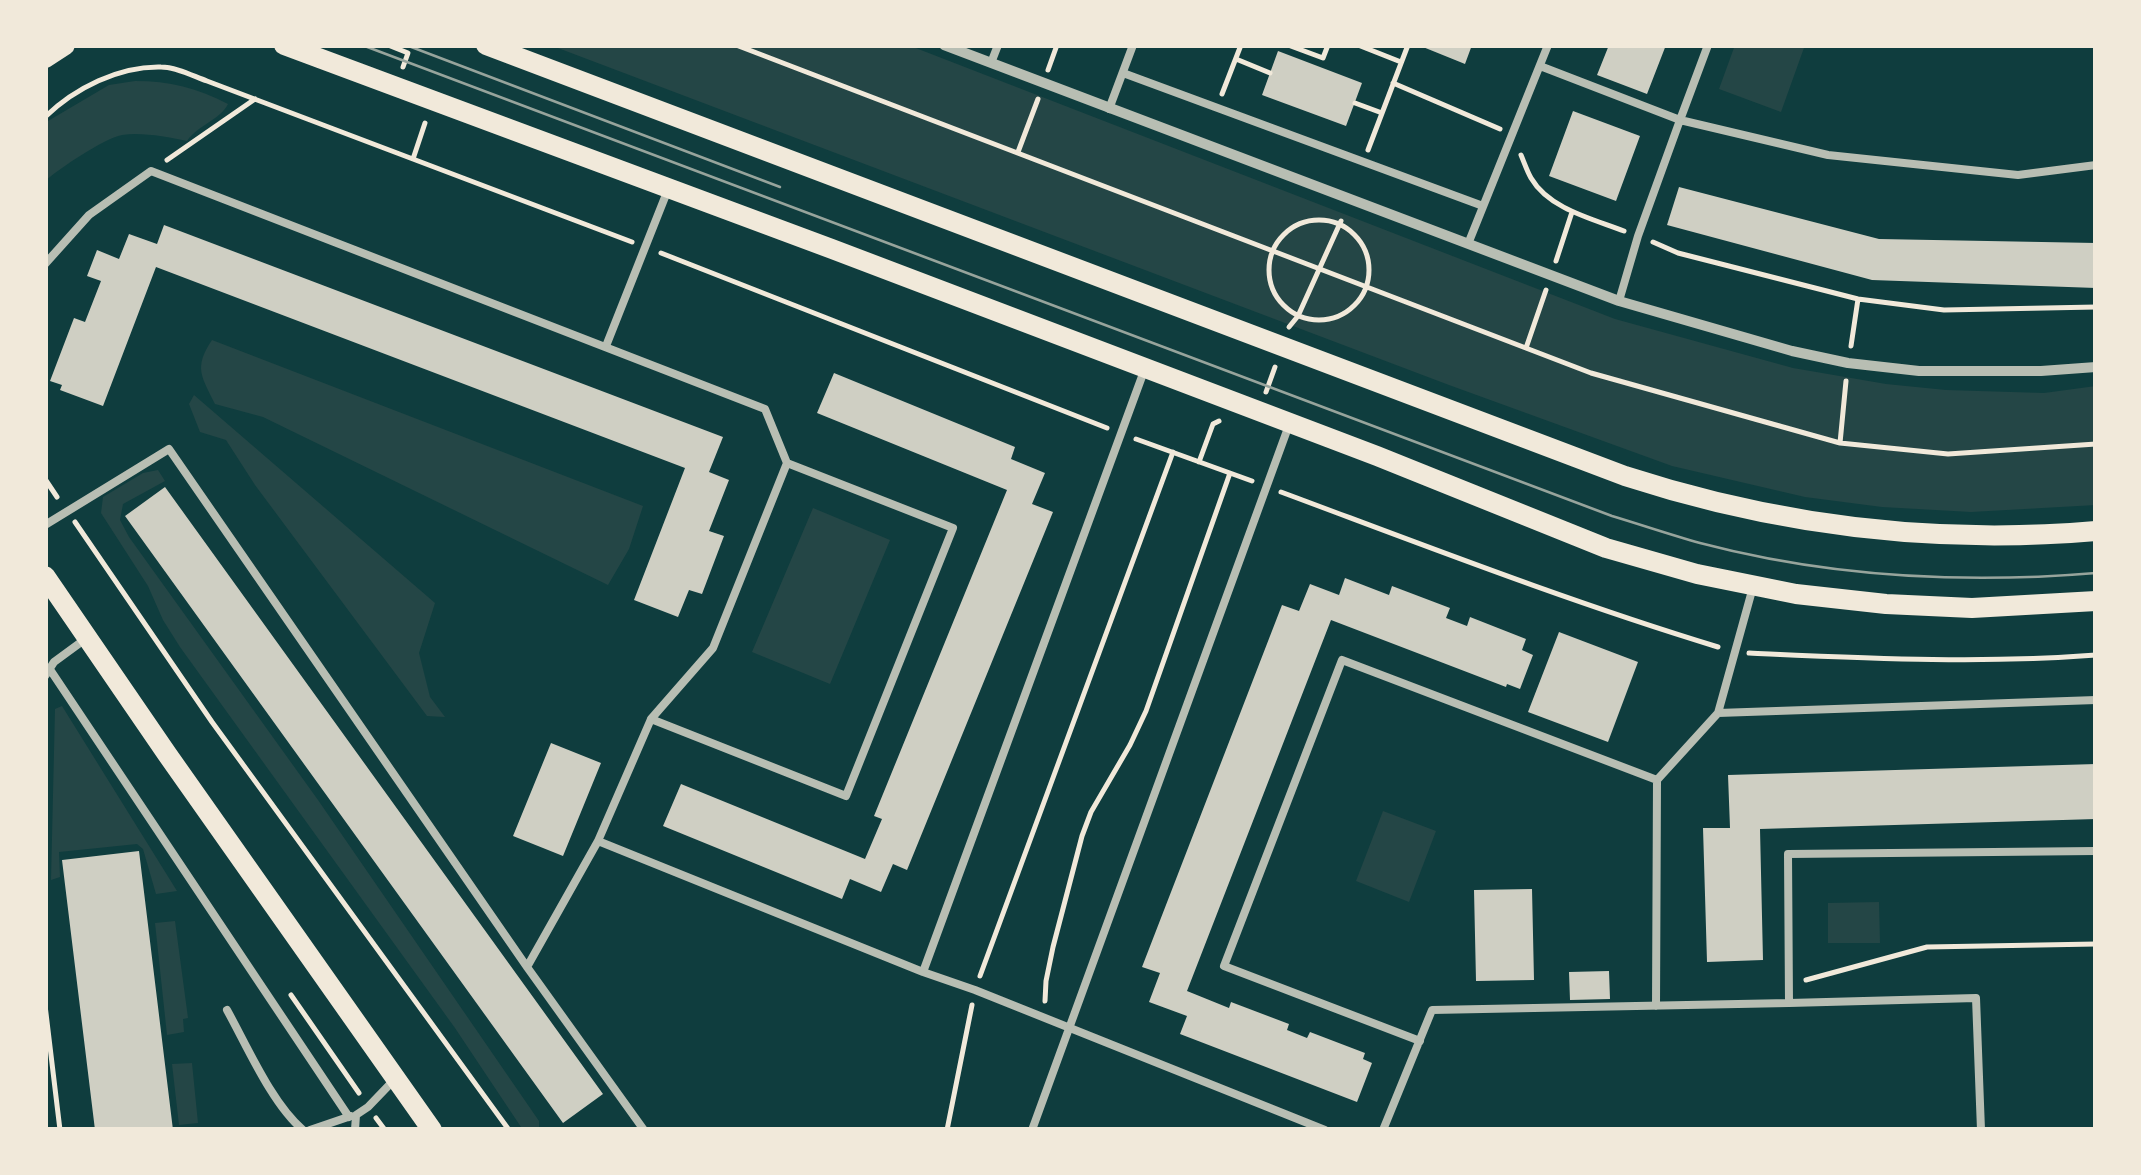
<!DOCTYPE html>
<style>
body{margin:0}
#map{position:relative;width:2141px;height:1175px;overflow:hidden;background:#0f3d3e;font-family:"Playfair Display",serif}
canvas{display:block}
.frame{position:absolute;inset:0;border:48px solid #f1e9da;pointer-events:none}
</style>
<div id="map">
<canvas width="2141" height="1175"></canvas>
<div class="frame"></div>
</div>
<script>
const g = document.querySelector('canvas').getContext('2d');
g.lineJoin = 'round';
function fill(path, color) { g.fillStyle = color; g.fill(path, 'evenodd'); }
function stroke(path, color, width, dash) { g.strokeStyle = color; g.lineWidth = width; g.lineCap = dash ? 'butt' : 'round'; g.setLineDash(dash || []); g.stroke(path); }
fill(new Path2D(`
 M550 45H908L1615 319 1793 368 1886 384 1946 390 2044 393 2096 386V505L1971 512 1882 507 1805 497 1672 466 1449 385Z
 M1735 45H1805L1781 112 1719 89Z
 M135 81C169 81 198 88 228 104 220 120 198 125 187 141 167 137 142 132 122 135 103 139 60 168 45 181V125L48 121 109 85Z
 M212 340 643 506 629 549 608 585 263 417 215 404C202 377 193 368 212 340Z
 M194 395 435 603 419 653 430 697 445 717 427 716 255 485 226 440 200 432 189 404Z
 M158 470 165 481 123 504 120 520 129 537 318 800 539 1121V1130H523L455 1028 180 647 163 620 148 586 101 513 103 497 143 473Z
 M813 508 890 540 830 684 752 652Z
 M62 706 177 891 156 894 143 849 137 844 59 852 60 877 51 880 55 709Z
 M1383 811 1436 831 1409 902 1356 881Z
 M1879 902 1880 943H1828V903Z
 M175 921 188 1018 183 1019 184 1032 167 1035 155 923Z
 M192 1063 198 1123 179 1125 172 1064Z`), '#244646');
fill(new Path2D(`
 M1418 45H1472L1465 64Z
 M1609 45H1666L1647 94 1597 75Z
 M1278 51 1362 83 1346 126 1262 95Z
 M1573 111 1640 136 1616 201 1549 176Z
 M1679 187 1879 239 2096 243V288L1872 280 1667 225Z
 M164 225 723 437 709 472 729 480 709 531 724 536 702 594 689 590 678 617 634 600 685 468 156 267 103 406 60 390 62 385 50 381 74 318 85 322 101 281 87 276 97 250 119 259 129 234 157 244Z
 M834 373 1015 447 1011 459 1045 473 1032 504 1053 512 907 870 893 864 881 892 850 879 842 899 663 826 681 784 865 859 882 819 874 816 1007 490 817 413Z
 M165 487 603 1094 563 1123 125 516Z
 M1345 578 1389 595 1392 586 1450 608 1446 618 1467 626 1470 617 1526 639 1522 650 1533 655 1520 689 1507 684 1506 687 1331 620 1187 991 1229 1008 1231 1002 1289 1024 1287 1030 1307 1038 1310 1032 1365 1053 1363 1059 1372 1063 1357 1102 1180 1034 1187 1016 1149 1002 1160 973 1142 967 1282 605 1299 611 1310 584 1339 595Z
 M1559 632 1638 662 1608 742 1528 712Z
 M551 743 601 763 563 856 513 836Z
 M2096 764V819L1760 829 1763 960 1707 962 1703 828H1730L1728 775Z
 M139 851 173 1130H95L62 860Z
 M1532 889 1534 980 1476 981 1474 890Z
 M1609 971 1610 999 1570 1000 1569 972Z`), '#cfcfc3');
stroke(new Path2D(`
 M388 45 408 53 403 67
 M736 45 1591 373 1840 443 1948 454 2096 444
 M1288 45 1323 58 1328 45
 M1358 45 1401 62
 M1236 59 1270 73
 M1048 70 1057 45
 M1393 83 1500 129
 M1222 94 1241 45
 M1355 103 1382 113
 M45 117C75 88 119 66 161 67 176 67 193 76 207 81L632 242
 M1368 150 1408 45
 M1018 152 1038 99
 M1521 155C1524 162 1527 171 1531 178 1549 209 1593 219 1624 231
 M413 159 425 123
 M167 160 255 99
 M1269 270a50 50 0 1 1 100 0a50 50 0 1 1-100 0Z
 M1653 242 1678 253 1858 299 1944 310 2096 307
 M661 253 1107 428
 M1556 261 1572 212
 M1289 327 1298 316 1341 221
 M1851 346 1858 299
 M1526 348 1546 290
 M1266 392 1275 367
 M1136 439 1252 481
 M1840 443 1846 381
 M1199 462 1213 424 1219 421
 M45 479 57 497
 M1281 492C1426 546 1570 602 1718 647
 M75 522 212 722 509 1130
 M1749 653C1864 658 1980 664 2096 655
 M980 976 1173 452
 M1806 980 1927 947 2096 944
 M291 995 359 1093
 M1045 1001 1046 981 1053 947 1082 836 1091 812 1130 745 1146 711 1230 473
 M45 1005 60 1130
 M376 1118 385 1130
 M947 1130 972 1005`), '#f1e9da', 5);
stroke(new Path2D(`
 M991 63 998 45
 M1540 66 1680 120 1708 45
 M1123 73 1483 206
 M1109 109 1133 45
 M1468 244 1548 45
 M45 264 89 215 151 171 765 409 787 463 713 648 651 719
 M1619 301 1638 236 1680 120 1828 155 2018 175 2096 165
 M606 346 667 192
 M787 463 953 528 846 796 651 719 598 841 923 972 975 990 1325 1130
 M45 525 169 449 527 967 644 1130
 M1753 587 1718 713 2096 700
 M49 668 349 1117
 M45 676 54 662 84 640
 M527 967 598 841
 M923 972 1144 371
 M1789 1003 1976 998 1981 1130
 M1656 1006 1657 780 1718 713
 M227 1010C247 1046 272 1104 303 1130
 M1420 1041 1224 966 1342 660 1657 780
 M310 1130 351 1116
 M355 1130 356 1115 368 1107 393 1081
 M1032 1130 1289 425
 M1383 1130 1432 1010 1789 1003 1788 854 2096 851`), '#b8beb3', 8);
stroke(new Path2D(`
 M944 45 1619 301 1792 351 1848 363 1919 371H2041L2096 367`), '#b8beb3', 10);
stroke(new Path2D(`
 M284 45 832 249 1377 456 1606 548 1697 574 1796 594 1886 604 1972 608 2096 601
 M486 45 1625 476C1779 526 1934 545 2096 531
 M45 58 65 45
 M45 576 167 754 432 1130`), '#f1e9da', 20);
stroke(new Path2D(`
 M362 45 1612 516C1642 525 1671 535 1700 543 1829 577 1964 584 2096 573
 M406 45 780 187`), '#97a49c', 2.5);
</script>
